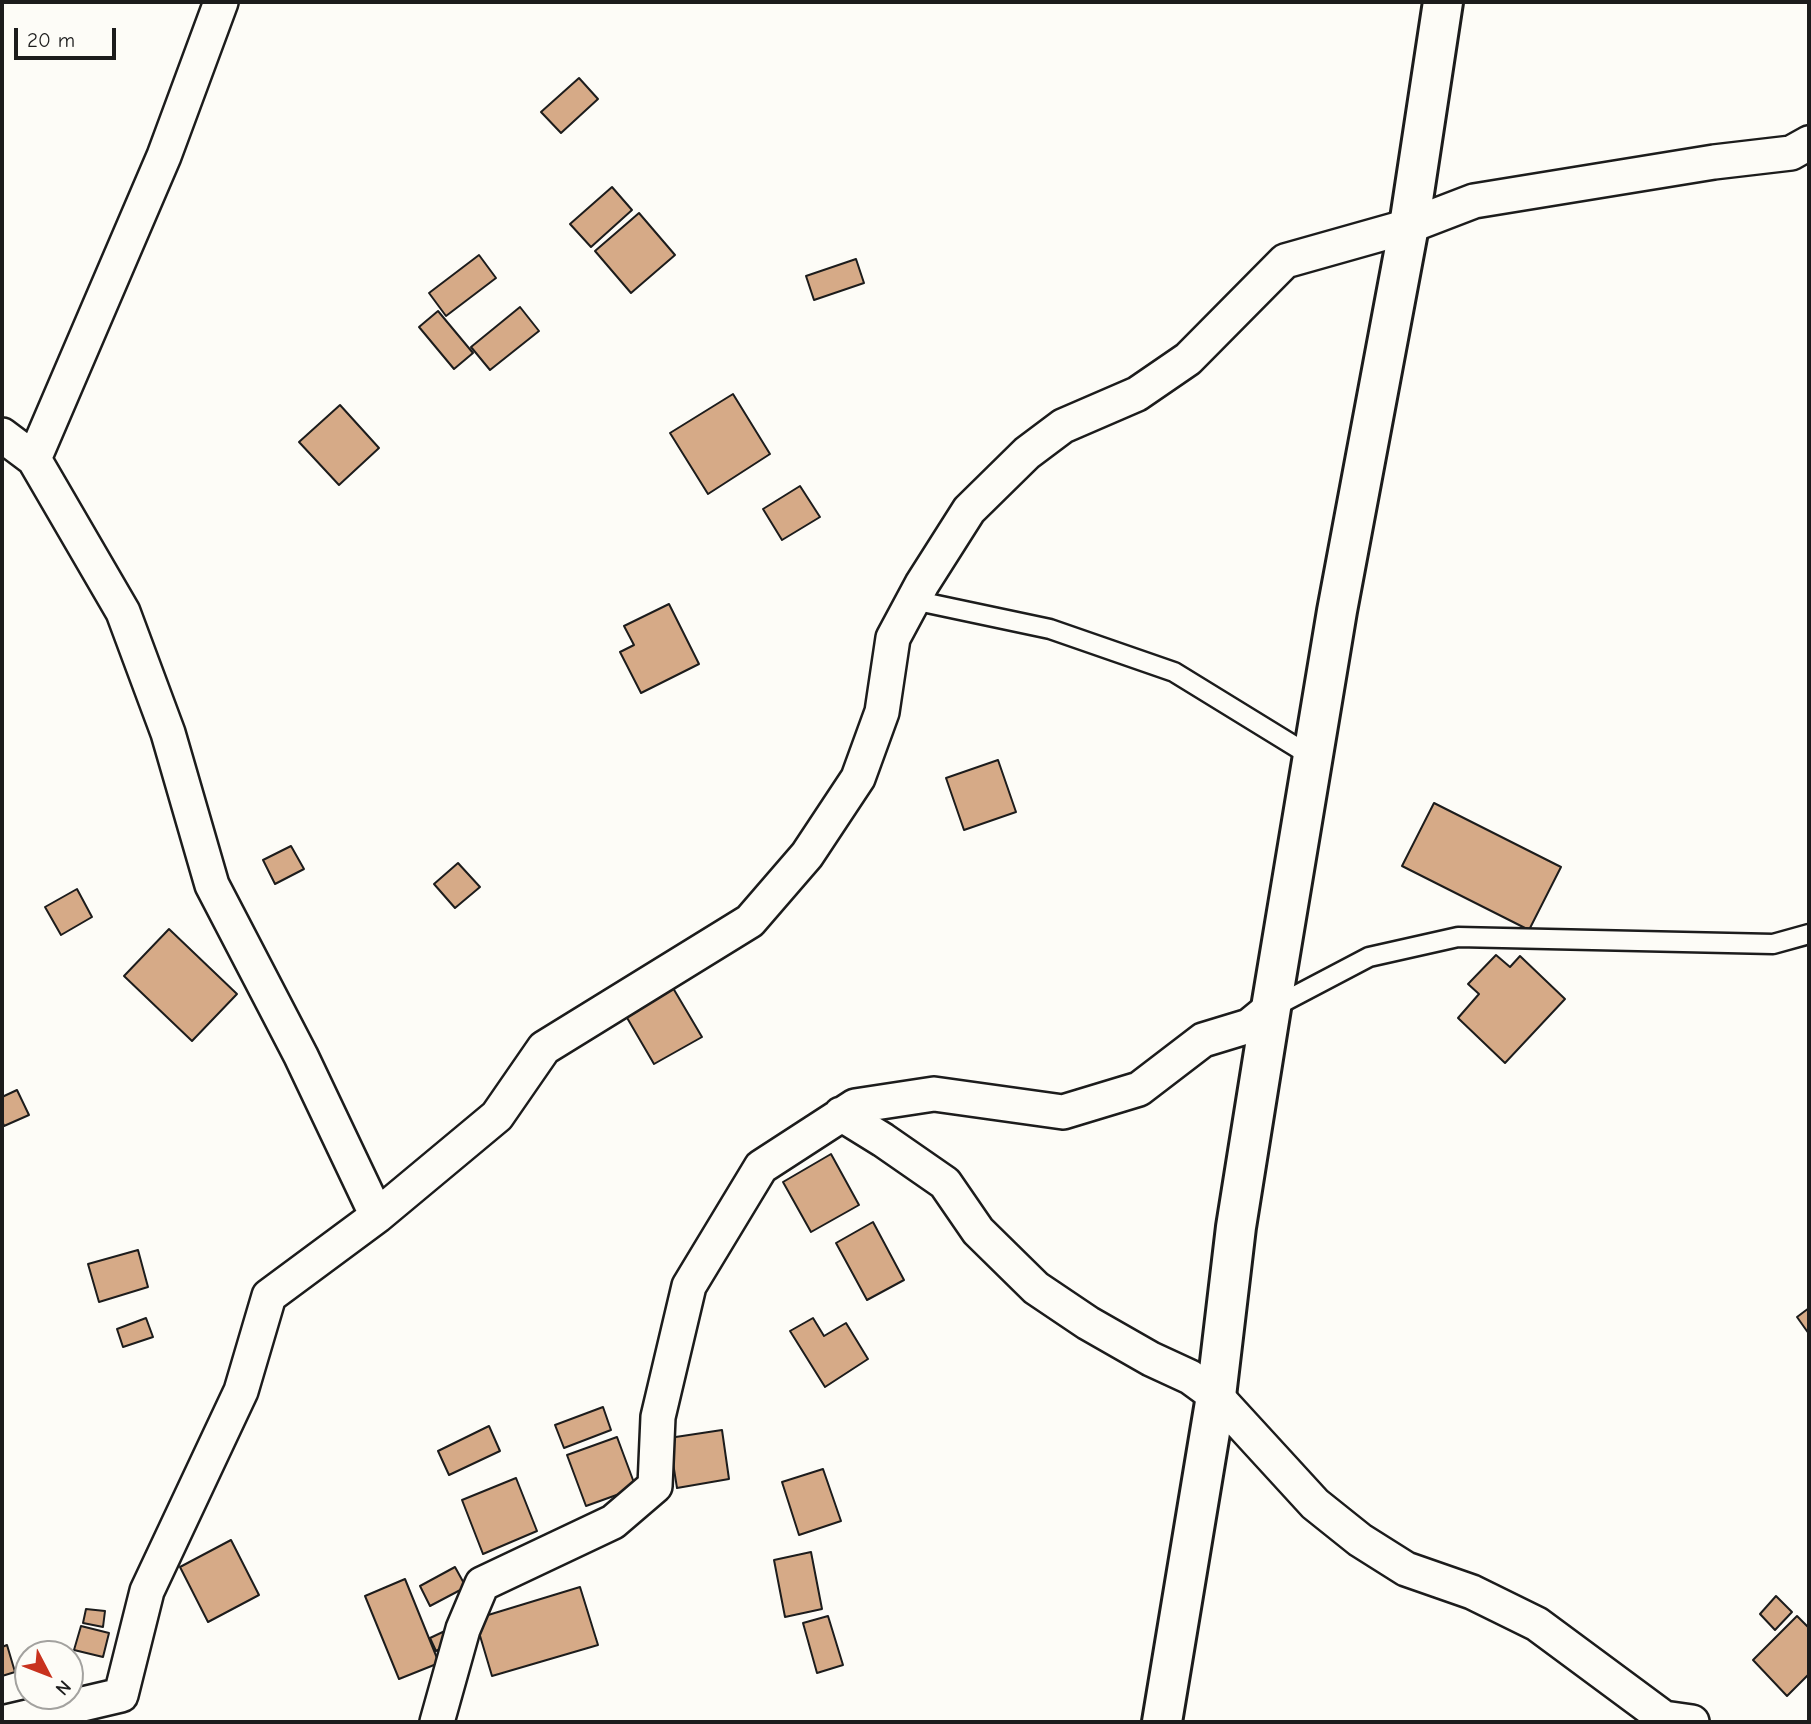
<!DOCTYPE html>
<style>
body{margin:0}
#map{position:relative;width:1811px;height:1724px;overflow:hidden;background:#fdfcf7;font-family:"Comic Neue",sans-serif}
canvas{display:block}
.frame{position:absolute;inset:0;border:4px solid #1c1c1c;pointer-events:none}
.north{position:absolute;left:14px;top:1640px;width:70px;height:70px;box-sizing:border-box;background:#fdfcf7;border:2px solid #a3a29f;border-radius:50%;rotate:132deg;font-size:19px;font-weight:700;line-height:28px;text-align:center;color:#1c1c1c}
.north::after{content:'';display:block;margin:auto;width:24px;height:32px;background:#c8321e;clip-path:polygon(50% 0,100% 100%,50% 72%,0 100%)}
.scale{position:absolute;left:14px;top:28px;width:102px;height:32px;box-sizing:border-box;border:4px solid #1c1c1c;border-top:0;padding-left:9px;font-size:21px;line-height:24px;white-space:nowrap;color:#1c1c1c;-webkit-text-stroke:5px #fdfcf7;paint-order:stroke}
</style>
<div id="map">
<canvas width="1811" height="1724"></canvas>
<div class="frame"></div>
<div class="north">N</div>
<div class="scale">20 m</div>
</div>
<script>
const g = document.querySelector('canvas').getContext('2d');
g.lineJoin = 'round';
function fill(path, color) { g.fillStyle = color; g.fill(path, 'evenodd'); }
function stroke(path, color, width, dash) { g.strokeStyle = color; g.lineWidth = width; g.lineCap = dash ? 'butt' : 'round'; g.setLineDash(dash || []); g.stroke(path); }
const building = new Path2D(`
 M579 78 598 99 561 133 541 112Z
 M612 187 632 210 591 247 570 224Z
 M639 213 675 255 631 293 595 251Z
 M479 255 496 278 446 316 429 293Z
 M856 259 864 283 814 300 806 276Z
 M520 307 539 331 490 370 471 347Z
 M438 311 473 353 454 369 419 327Z
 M733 394 770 454 708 494 670 433Z
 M340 405 379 448 339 485 299 442Z
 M800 486 820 517 782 540 763 509Z
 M669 604 699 664 641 693 620 652 634 645 624 626Z
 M998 760 1016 812 964 830 946 778Z
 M1434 803 1561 867 1529 930 1402 866Z
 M291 846 304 869 275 884 263 860Z
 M458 863 480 887 455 908 434 884Z
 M77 889 92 917 61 935 45 907Z
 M169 929 237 994 192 1041 124 976Z
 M1496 955 1510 967 1520 956 1565 999 1505 1063 1458 1018 1479 994 1468 984Z
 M673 988 702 1037 654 1064 626 1016Z
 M17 1090 29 1115 4 1126 2 1120V1097Z
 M831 1154 859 1205 811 1232 783 1182Z
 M873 1222 904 1280 867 1300 836 1243Z
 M138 1250 148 1287 99 1302 88 1264Z
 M1809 1308V1334L1797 1317Z
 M146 1318 153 1337 123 1347 117 1329Z
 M813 1318 824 1336 846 1323 868 1359 825 1387 790 1331Z
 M603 1407 611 1430 564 1448 555 1425Z
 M489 1426 500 1451 449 1475 438 1451Z
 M722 1430 729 1479 677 1488 669 1438Z
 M617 1437 636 1488 586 1506 567 1455Z
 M823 1469 841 1521 799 1535 782 1482Z
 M516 1478 537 1531 483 1554 462 1500Z
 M231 1540 259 1595 208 1622 180 1567Z
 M811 1552 822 1609 785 1617 774 1560Z
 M455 1567 466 1587 430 1606 420 1586Z
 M405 1579 439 1663 399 1679 365 1596Z
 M580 1587 598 1645 492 1676 475 1619Z
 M1776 1596 1792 1612 1775 1630 1760 1614Z
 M86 1609 105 1611 103 1627 83 1623Z
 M828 1616 843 1665 817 1673 803 1623Z
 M1797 1616 1809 1628V1674L1787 1696 1753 1660Z
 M81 1626 109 1633 103 1657 74 1650Z
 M447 1630 453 1642 436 1651 430 1638Z
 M7 1645 15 1672 2 1676V1647Z`);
fill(building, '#d6aa87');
stroke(building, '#1c1c1c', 2);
const lane = new Path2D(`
 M913 600 1050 629 1174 672 1314 758
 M1272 1008 1369 957 1458 937 1773 944 1809 934`);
const street = new Path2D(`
 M2 435 34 459
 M841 1114 883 1140 945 1183 978 1231 1036 1288 1088 1323 1151 1359 1190 1377 1216 1396 1315 1504 1360 1540 1406 1569 1472 1592 1537 1624 1664 1718 1692 1722
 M377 1216 497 1116 544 1048 750 921 807 855 858 778 882 712 893 638 922 584 969 510 1027 453 1063 426 1137 394 1188 359 1285 261 1409 226 1474 201 1714 162 1791 153 1809 143
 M6 1722 121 1695 147 1591 241 1391 269 1296 377 1216 301 1056 212 885 168 733 123 612 34 459 164 156 221 2
 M437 1722 463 1629 482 1584 613 1522 655 1486 658 1417 689 1286 761 1167 855 1106 934 1094 1063 1112 1139 1089 1203 1040 1249 1026 1271 1008`);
const secondary = new Path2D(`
 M1162 1722 1216 1396 1236 1227 1271 1008 1337 611 1409 226 1443 2`);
stroke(lane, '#1c1c1c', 23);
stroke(street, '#1c1c1c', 38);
stroke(secondary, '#1c1c1c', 44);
stroke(lane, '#fdfcf7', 18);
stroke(street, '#fdfcf7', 33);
stroke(secondary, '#fdfcf7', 38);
</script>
